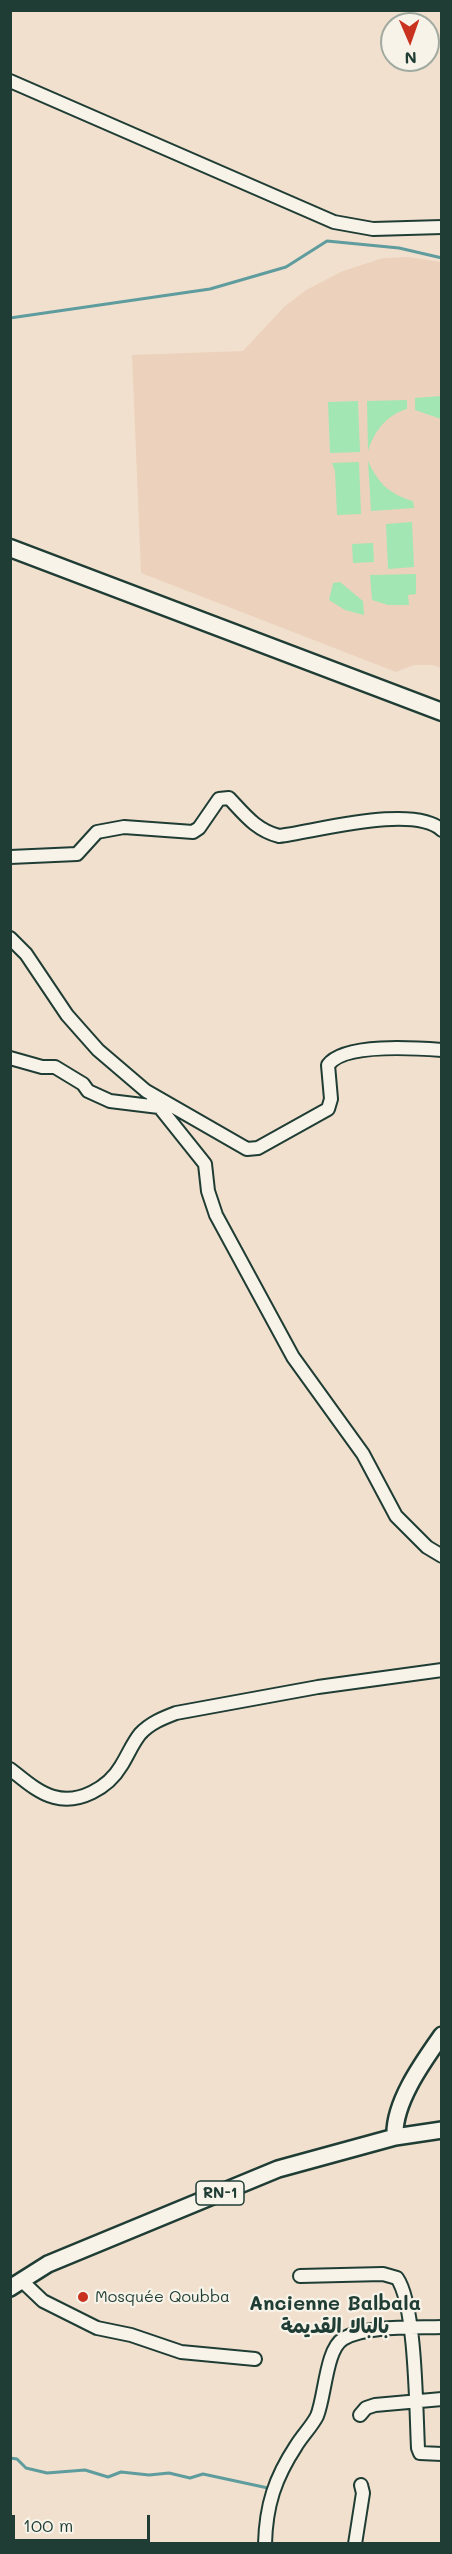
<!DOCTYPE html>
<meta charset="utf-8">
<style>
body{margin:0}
#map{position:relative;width:452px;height:2554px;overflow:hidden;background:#f1e0ce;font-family:Mali,sans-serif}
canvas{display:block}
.frame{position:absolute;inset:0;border:12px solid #1f3d34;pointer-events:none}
.north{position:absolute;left:380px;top:12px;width:60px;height:60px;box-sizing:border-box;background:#f7f3e8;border:2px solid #a1aaa0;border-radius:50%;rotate:178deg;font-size:16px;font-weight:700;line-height:24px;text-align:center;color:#1f3d34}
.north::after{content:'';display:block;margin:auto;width:21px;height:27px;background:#c8321e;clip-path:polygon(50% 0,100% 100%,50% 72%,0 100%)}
.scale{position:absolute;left:12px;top:2515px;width:138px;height:27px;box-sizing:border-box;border:3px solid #1f3d34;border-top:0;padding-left:8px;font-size:18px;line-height:21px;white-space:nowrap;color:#1f3d34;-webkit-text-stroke:4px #f7f3e8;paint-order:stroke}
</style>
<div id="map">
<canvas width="452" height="2554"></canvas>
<div class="frame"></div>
<div class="north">N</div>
<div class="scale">100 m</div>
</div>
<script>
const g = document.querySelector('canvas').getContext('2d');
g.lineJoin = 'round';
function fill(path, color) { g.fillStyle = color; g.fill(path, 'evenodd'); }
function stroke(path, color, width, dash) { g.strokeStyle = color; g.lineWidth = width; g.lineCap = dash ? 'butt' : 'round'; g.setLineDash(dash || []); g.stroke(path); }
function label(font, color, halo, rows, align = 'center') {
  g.font = font + ' Mali,"Playpen Sans Arabic",sans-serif'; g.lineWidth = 4.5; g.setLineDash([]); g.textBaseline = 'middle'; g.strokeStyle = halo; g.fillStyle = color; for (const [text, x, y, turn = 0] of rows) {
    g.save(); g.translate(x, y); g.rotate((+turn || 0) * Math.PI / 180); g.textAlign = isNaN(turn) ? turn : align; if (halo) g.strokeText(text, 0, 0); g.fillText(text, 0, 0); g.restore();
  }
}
fill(new Path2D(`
 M409 257 441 262V668L432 665H414L396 672 141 573 132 355 243 351 284 307 306 290 343 271 383 258Z`), '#ecd2bc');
fill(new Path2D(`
 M441 396V419L415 410V398Z
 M407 400V409C386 415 374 432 368 451L367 401Z
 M358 401 360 452 330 453 328 402Z
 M368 461C378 483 389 494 413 501L414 508 371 511Z
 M359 462 361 514 337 515 335 471 332 463Z
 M412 522 414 567 388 569 386 524Z
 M373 543 374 562 353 563 352 544Z
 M416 574V594L408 595 409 605H388L372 600 370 575Z
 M340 582 363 601 364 615 345 610 329 600 333 583Z`), '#a1e6b3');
stroke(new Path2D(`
 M10 318 210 289 286 267 327 241 399 248 442 258
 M10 2458 17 2459 26 2468 47 2473 85 2470 108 2477 121 2472 149 2475 169 2473 190 2478 203 2474 268 2488`), '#5f9c9e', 3);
const minor = new Path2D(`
 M10 81 334 222 373 229 442 227
 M10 857 77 854 97 832 124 827 193 832 199 828 219 799 229 798C245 815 256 830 279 836 318 831 413 804 442 830
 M10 938 26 954 67 1015 98 1050 146 1091 247 1149 258 1148 328 1109 331 1099 328 1065C344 1043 415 1048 442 1050
 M10 1058 42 1067H55L83 1084 88 1091 110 1101 159 1107
 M153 1099 205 1164 208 1191 216 1215 293 1357 363 1454 396 1516 427 1547 442 1556
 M10 1769C23 1779 38 1793 54 1797 79 1804 108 1788 121 1766 128 1755 132 1744 140 1734 150 1723 163 1718 176 1713L318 1687 442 1670
 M300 2276 383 2274 397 2278C416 2305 416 2411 418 2448L420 2453 442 2454
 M22 2281 43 2301 97 2328 131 2335 181 2352 255 2359
 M360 2415 366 2408 375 2405 442 2399
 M265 2544C266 2505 275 2478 296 2446 302 2436 312 2426 317 2416 325 2397 326 2349 343 2339 365 2325 415 2328 442 2327
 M355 2544 363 2493 361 2485`);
const major = new Path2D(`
 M395 2137C393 2103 423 2062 442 2035
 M10 2288 48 2264 278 2169 395 2137 442 2130`);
const highway = new Path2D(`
 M10 548 442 712`);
stroke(minor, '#1f3d34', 16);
stroke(major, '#1f3d34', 20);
stroke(highway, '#1f3d34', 21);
stroke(minor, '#f7f3e8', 12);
stroke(major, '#f7f3e8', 15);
stroke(highway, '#f7f3e8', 16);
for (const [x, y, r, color] of [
 [83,2297,6,"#c8321e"]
]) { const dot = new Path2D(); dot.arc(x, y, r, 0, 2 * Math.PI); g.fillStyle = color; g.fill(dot); stroke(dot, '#f7f3e8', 2); }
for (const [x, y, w] of [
 [220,2193,48]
]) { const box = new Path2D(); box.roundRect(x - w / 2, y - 12, w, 24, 4.5); g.fillStyle = '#f7f3e8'; g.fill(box); stroke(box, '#1f3d34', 1.5); }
label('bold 15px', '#1f3d34', null, [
 ["RN-1",220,2193]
]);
label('16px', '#1f3d34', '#f7f3e8', [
 ["Mosquée Qoubba",95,2297]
], 'left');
label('bold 20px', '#1f3d34', '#f7f3e8', [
 ["Ancienne Balbala",335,2304],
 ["بالبالا القديمة",335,2327]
]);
</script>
